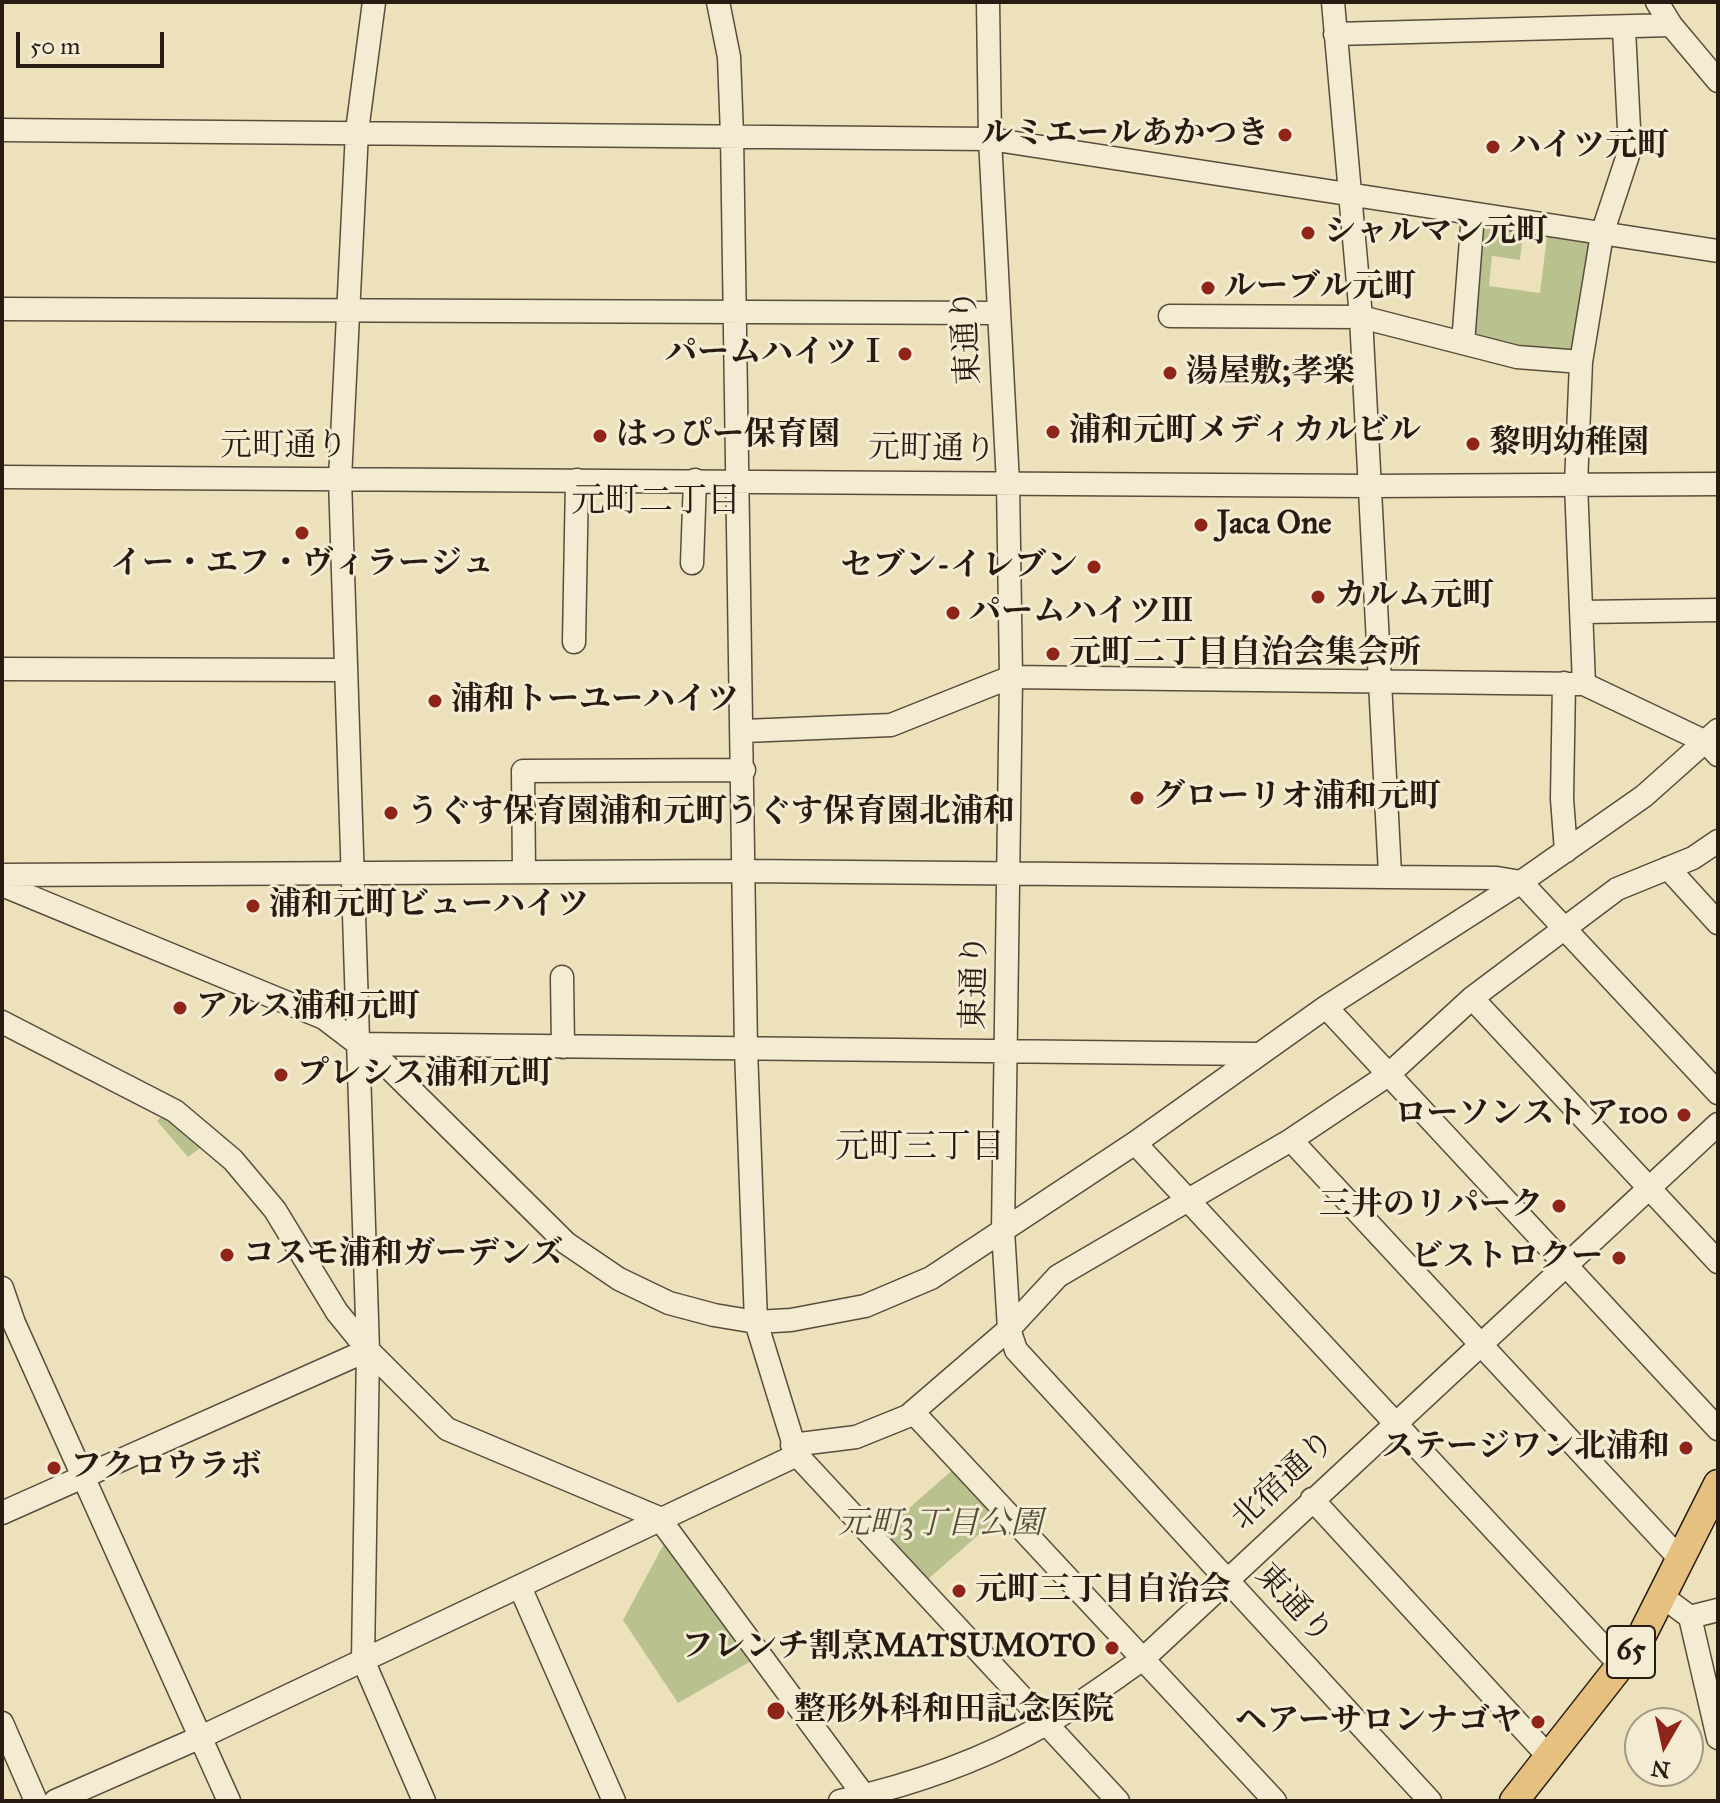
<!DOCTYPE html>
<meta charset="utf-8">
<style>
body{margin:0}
#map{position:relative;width:1720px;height:1803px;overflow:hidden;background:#ece1bb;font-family:"IM FELL Great Primer",serif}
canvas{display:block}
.frame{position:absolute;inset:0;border:4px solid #281b12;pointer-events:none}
.north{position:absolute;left:1624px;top:1707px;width:80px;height:80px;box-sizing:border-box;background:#f3ecd3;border:2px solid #a29886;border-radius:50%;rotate:189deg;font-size:22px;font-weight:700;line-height:32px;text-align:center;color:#281b12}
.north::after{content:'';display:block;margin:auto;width:28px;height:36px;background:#8f2418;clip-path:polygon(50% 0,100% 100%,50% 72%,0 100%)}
.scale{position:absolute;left:16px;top:32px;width:148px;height:36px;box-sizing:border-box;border:4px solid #281b12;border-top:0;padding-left:10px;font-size:24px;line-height:28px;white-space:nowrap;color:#281b12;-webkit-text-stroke:6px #f3ecd3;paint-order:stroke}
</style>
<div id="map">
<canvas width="1720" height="1803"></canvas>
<div class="frame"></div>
<div class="north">N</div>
<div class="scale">50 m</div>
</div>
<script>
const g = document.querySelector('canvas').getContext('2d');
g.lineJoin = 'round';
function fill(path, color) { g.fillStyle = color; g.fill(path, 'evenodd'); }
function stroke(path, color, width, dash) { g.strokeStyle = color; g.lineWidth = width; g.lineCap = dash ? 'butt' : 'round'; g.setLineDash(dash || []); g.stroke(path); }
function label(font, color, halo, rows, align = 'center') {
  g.font = font + ' "IM FELL Great Primer","Noto Serif JP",serif'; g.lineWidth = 6; g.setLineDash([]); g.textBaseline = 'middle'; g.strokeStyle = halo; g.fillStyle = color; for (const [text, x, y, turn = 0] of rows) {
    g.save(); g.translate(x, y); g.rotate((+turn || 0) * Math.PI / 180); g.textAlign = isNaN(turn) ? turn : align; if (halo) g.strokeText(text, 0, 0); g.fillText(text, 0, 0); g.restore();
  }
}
fill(new Path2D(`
 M1478 225 1523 232 1520 260 1492 256 1489 286 1540 293 1547 236 1590 241 1574 356 1517 351 1468 337Z
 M166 1112 203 1146 188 1157 157 1121Z
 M957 1466 1001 1515 927 1580 882 1532Z
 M665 1542 753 1660 678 1703 623 1620Z`), '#b9c28f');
const minor = new Path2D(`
 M374 2 357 131 340 479 368 1350 363 1660 424 1801
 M718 2 729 57 732 135 746 1049 756 1322 797 1455 1118 1801
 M988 2 990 139 1008 483 1011 677 1003 1230 1009 1329 1016 1350 1430 1801
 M1333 2 1361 317 1390 874
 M1657 2 1671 25 1718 81
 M1335 34 1671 25
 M2 130 990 139 1718 251
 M2 309 999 313
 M1170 316 1361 317 1517 357 1581 362
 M1463 343 1473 214
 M2 477 1371 486 1718 484
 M692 563 695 480
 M1583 612 1718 610
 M574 642 577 480
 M2 669 346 670
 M1564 683 1562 799 1566 851
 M1584 684 1576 484 1581 362 1602 234 1630 149 1624 29
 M744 731 891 725 1011 677 1584 684 1706 742 1718 755
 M1668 868 1718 923
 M524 871 523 771 744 770
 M2 875 744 871 1497 878 1521 882 1718 1093
 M2 885 324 1018 387 1066 566 1243 619 1279 669 1303 714 1315 756 1322 791 1320 865 1306 931 1278 1135 1143 1326 1007 1521 882 1644 796 1718 730
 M562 977 563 1047
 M1472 998 1718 1262
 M1326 1007 1718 1429
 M2 1022 175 1111 233 1160 275 1210 337 1312 368 1350 447 1429 659 1518 868 1801
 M357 1044 1257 1054
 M1291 1140 1681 1560
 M1135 1143 1621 1666
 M2 1288 14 1323 229 1801
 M913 1412 1275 1801
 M792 1445 856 1437 908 1416 1009 1329 1058 1276 1291 1140 1388 1075 1472 998 1617 889 1693 858 1718 841
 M1312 1499 1549 1757
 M2 1513 368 1350
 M520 1587 614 1801
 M1663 1597 1690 1617 1718 1738
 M1690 1617 1718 1610
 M2 1723 36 1801
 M55 1801 201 1737 797 1455
 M840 1801C912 1785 981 1761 1046 1724 1079 1705 1111 1681 1143 1659L1718 1124`);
const major = new Path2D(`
 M1514 1801 1638 1643 1718 1484`);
stroke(minor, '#594c3c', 25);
stroke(major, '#281b12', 31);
stroke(minor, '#f3ecd3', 22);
stroke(major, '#e6c07e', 28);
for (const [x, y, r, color] of [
 [1285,135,8,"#8f2418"],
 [1493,147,8,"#8f2418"],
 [1308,233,8,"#8f2418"],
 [1208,288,8,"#8f2418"],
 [905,354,8,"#8f2418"],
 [1170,373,8,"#8f2418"],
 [1053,432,8,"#8f2418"],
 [600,436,8,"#8f2418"],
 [1473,444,8,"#8f2418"],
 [1201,525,8,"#8f2418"],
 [302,533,8,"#8f2418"],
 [1094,567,8,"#8f2418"],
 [1318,597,8,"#8f2418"],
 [953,613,8,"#8f2418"],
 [1053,654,8,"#8f2418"],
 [435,701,8,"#8f2418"],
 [1137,798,8,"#8f2418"],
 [391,813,8,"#8f2418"],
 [253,906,8,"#8f2418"],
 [180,1008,8,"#8f2418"],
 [281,1075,8,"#8f2418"],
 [1684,1115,8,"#8f2418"],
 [1559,1206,8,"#8f2418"],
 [227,1255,8,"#8f2418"],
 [1619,1258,8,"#8f2418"],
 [1686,1448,8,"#8f2418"],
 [54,1468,8,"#8f2418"],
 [959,1591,8,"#8f2418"],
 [1112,1648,8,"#8f2418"],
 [776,1711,10,"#8f2418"],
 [1538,1722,8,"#8f2418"]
]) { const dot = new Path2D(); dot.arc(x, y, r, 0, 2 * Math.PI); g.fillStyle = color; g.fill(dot); stroke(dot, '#f3ecd3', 3); }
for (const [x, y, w] of [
 [1631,1652,48]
]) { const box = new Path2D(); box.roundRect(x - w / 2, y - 26, w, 52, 6); g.fillStyle = '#f3ecd3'; g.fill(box); stroke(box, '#281b12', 2); }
label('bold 30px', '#281b12', null, [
 ["65",1631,1652]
]);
label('bold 32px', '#281b12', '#f3ecd3', [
 ["ルミエールあかつき",1269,135,"right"],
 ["ハイツ元町",1509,147],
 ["シャルマン元町",1324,233],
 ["ルーブル元町",1224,288],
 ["パームハイツⅠ",889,354,"right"],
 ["湯屋敷;孝楽",1186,373],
 ["浦和元町メディカルビル",1069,432],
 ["はっぴー保育園",616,436],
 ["黎明幼稚園",1489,444],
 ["Jaca One",1217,525],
 ["イー・エフ・ヴィラージュ",302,565,"center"],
 ["セブン-イレブン",1078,567,"right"],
 ["カルム元町",1334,597],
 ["パームハイツⅢ",969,613],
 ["元町二丁目自治会集会所",1069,654],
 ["浦和トーユーハイツ",451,701],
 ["グローリオ浦和元町",1153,798],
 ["うぐす保育園浦和元町うぐす保育園北浦和",407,813],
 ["浦和元町ビューハイツ",269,906],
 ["アルス浦和元町",196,1008],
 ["プレシス浦和元町",297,1075],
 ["ローソンストア100",1668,1115,"right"],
 ["三井のリパーク",1543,1206,"right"],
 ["コスモ浦和ガーデンズ",243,1255],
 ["ビストロクー",1603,1258,"right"],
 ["ステージワン北浦和",1670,1448,"right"],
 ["フクロウラボ",70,1468],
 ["元町三丁目自治会",975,1591],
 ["フレンチ割烹MATSUMOTO",1096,1648,"right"],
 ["整形外科和田記念医院",794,1711],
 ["ヘアーサロンナゴヤ",1522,1722,"right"]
], 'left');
label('32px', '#281b12', '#f3ecd3', [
 ["東通り",968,337,-93],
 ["元町通り",284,447],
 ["元町通り",932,450,1],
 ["東通り",976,982,-89],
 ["北宿通り",1284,1481,-43],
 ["東通り",1293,1605,47]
]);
label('italic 32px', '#544d38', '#f3ecd3', [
 ["元町3丁目公園",940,1525]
]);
label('34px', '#281b12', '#f3ecd3', [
 ["元町二丁目",656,503],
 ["元町三丁目",920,1149]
]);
</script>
